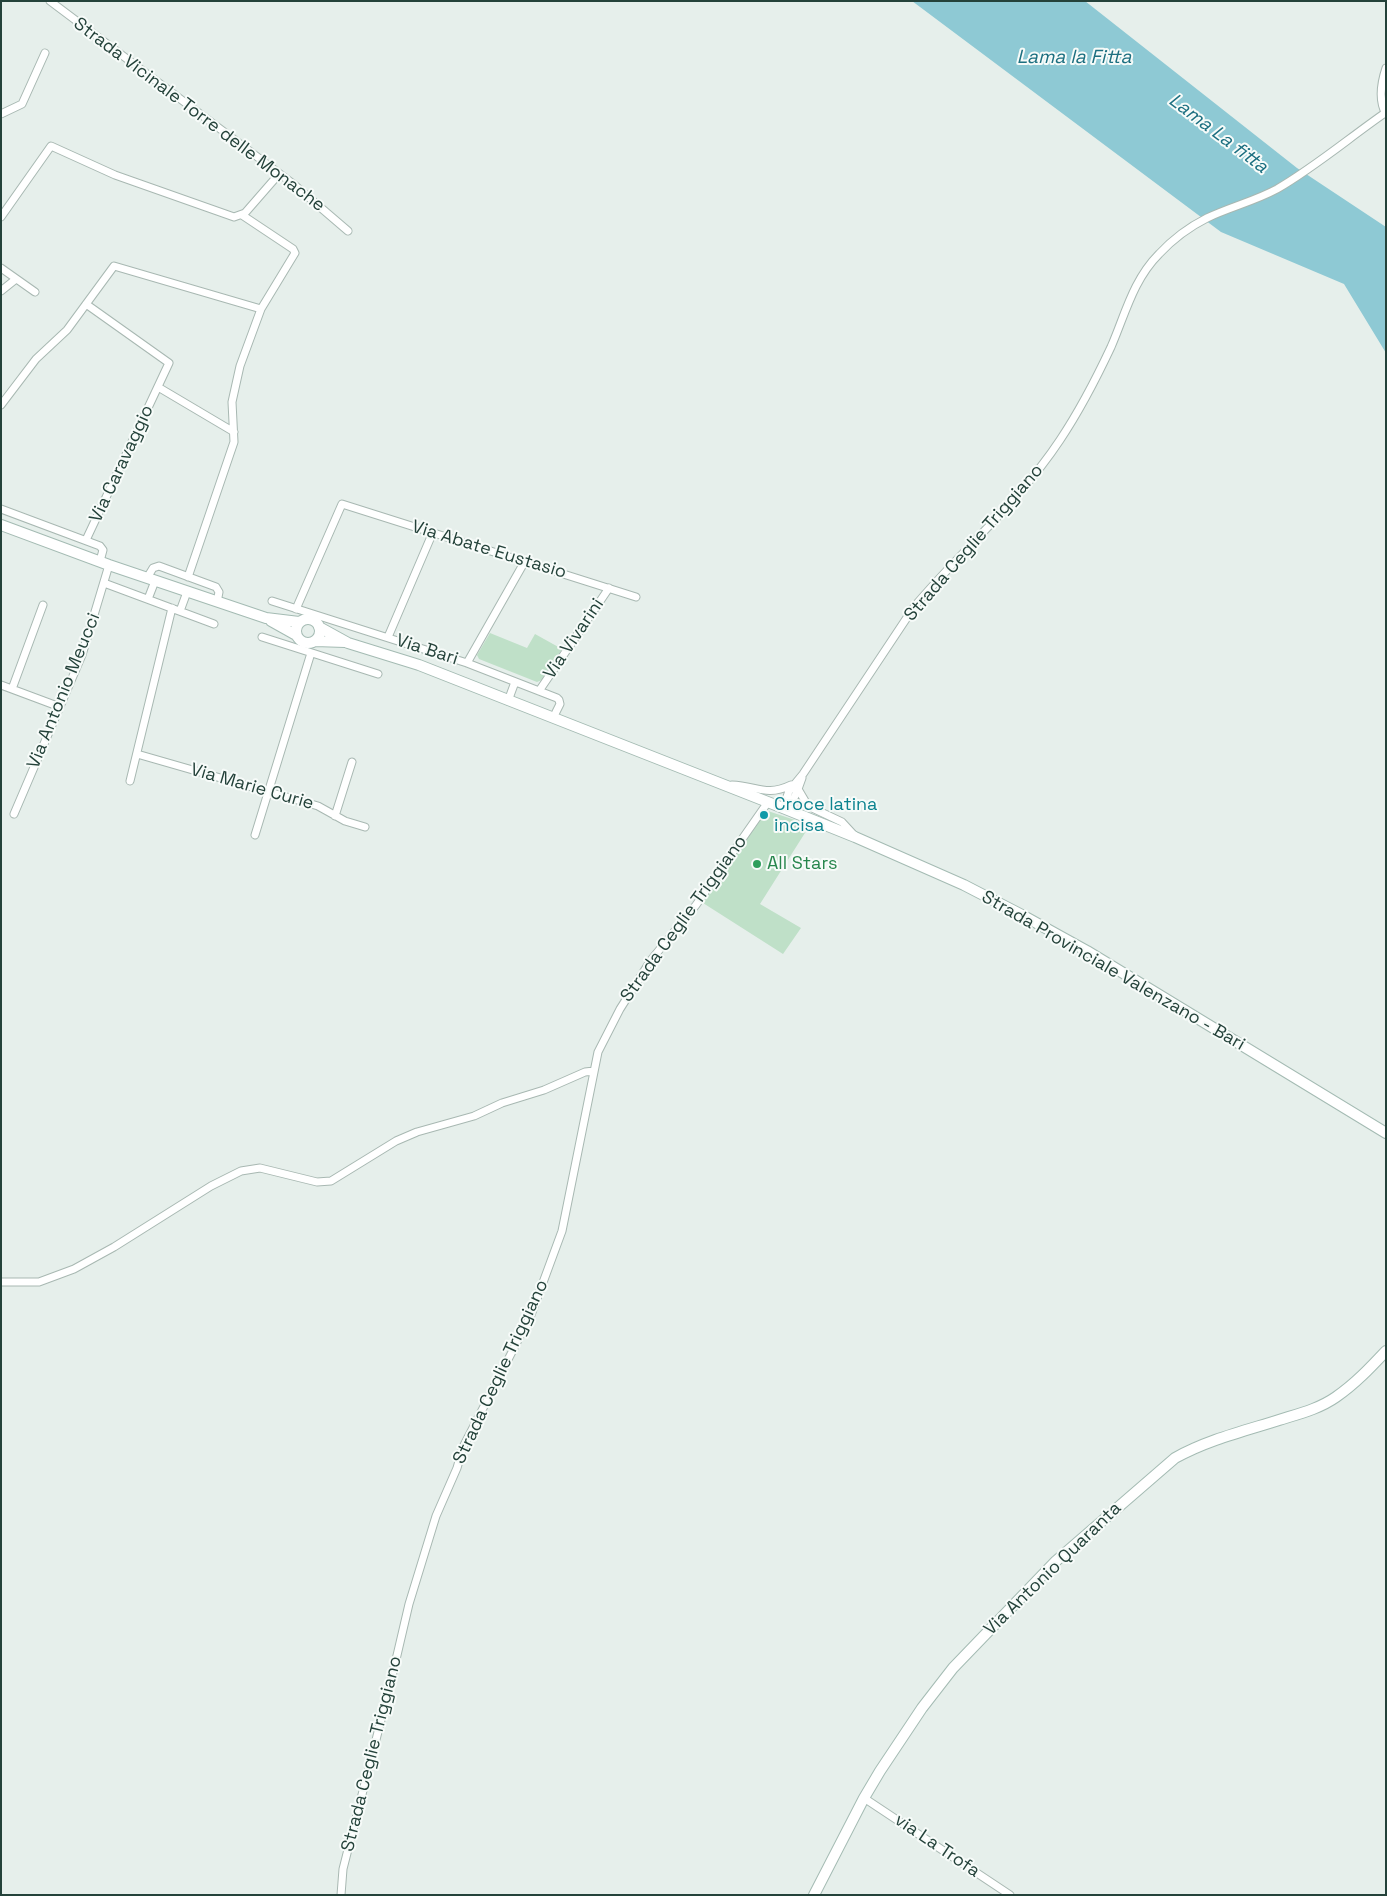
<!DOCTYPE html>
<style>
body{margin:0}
#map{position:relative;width:1387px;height:1896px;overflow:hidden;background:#e6efeb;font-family:"Space Grotesk",sans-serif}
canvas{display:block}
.frame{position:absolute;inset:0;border:2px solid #24423a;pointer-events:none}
</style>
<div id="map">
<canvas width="1387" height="1896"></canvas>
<div class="frame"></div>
</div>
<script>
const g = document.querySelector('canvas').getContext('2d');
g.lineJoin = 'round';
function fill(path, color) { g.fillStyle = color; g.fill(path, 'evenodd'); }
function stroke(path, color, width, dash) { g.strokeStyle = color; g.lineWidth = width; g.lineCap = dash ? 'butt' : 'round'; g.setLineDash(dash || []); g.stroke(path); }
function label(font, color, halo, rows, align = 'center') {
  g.font = font + ' "Space Grotesk",sans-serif'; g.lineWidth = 4; g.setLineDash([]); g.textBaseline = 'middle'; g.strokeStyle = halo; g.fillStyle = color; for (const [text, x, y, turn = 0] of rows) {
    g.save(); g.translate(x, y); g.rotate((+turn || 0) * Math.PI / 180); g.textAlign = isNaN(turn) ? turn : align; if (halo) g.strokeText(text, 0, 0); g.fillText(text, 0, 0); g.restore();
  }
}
fill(new Path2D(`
 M490 633 527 648 535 634 562 649 542 680 537 682 479 659 477 655Z
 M765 810 810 825 760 904 801 928 783 954 703 903Z`), '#bfe0c8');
fill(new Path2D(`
 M912 1H1085L1297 168 1386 227V353L1344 284 1221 232Z`), '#8ec9d4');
const street = new Path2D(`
 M50 1 292 183 348 231
 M1386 68C1381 83 1378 100 1386 114
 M1 114 22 104 45 53
 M1 217 51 146 115 175 234 217 245 213 279 174
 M1 268 35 292
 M1 291 16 279
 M86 304 169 363 86 540
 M158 387 234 432
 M1 405 36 359 67 330 114 266 261 309
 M1 509 100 546 103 550 100 561
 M188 577 234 442 232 402 240 366 261 309 295 253 293 249 242 215
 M147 578 153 568 159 566 216 587 219 592 217 602
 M104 583 214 624
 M148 599 155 581
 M272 601 467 663 557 698 559 700 560 704 553 718
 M296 609 342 504 636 597
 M180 611 187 592
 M262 637 378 674
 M388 637 433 532
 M467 663 525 561
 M1 685 60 707
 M12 689 43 605
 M539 691 609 588
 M508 701 515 682
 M137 754 318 806 345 821 365 827
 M802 778 798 789 808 806 842 822 854 835
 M130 781 172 608
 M732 785C757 786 766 797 791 785
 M783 808 789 791 803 774 914 607C962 550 1019 502 1060 440 1080 410 1096 379 1111 347 1125 315 1133 280 1159 254 1173 239 1189 227 1207 218 1230 207 1255 201 1277 189 1315 167 1349 138 1385 113
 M783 808 794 798 798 789
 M14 814 82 655 109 565
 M335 816 352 762
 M255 835 311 653
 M1 1282H39L74 1269 114 1247 211 1186 241 1171 260 1168 317 1182 331 1181 396 1141 417 1132 474 1116 502 1103 544 1090 585 1072 594 1071
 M864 1798 1010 1895
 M341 1895 343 1869 391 1681 409 1604 436 1516 457 1468 463 1447 531 1315 562 1231 598 1052 620 1009 651 960 696 905 768 802`);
const secondary = new Path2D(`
 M1 525 109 565 266 618 299 622
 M296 631a12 12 0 1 1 24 0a12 12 0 1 1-24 0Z
 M271 621 296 635
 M319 627 348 643 419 665 783 808 855 837 964 885 1022 915 1087 951 1386 1133
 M315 641 345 642
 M814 1895 864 1798 880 1771 922 1708 953 1668 1056 1561 1175 1458C1207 1440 1244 1431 1279 1420 1298 1414 1319 1409 1336 1397 1355 1384 1370 1368 1386 1351`);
stroke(street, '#a8b8b2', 9);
stroke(secondary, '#a4bbb3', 12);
stroke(street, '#fff', 7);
stroke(secondary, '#fff', 10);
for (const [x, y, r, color] of [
 [764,815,5,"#0f9aa8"],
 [757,864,5,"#2e9e5b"]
]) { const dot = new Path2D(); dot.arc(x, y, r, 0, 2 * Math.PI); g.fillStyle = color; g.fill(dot); stroke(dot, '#f7fbf9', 2); }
label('18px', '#24423a', '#f7fbf9', [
 ["Strada Vicinale Torre delle Monache",199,115,37],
 ["Via Caravaggio",122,464,-65],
 ["Strada Ceglie Triggiano",974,543,-49],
 ["Via Abate Eustasio",489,550,17],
 ["Via Vivarini",574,639,-56],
 ["Via Bari",427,650,18],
 ["Via Antonio Meucci",64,691,-68],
 ["Via Marie Curie",252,787,16],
 ["Strada Ceglie Triggiano",684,919,-54],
 ["Strada Provinciale Valenzano - Bari",1113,971,30],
 ["Strada Ceglie Triggiano",501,1372,-65],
 ["Via Antonio Quaranta",1053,1569,-44],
 ["Strada Ceglie Triggiano",372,1754,-76],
 ["via La Trofa",937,1846,34]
]);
label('18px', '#0d838f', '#f7fbf9', [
 ["Croce latina",774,805],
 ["incisa",774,826]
], 'left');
label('18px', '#27864d', '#f7fbf9', [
 ["All Stars",767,864]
], 'left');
label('italic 19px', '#1c6f80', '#f7fbf9', [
 ["Lama la Fitta",1074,58],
 ["Lama La fitta",1218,134,37]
]);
</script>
